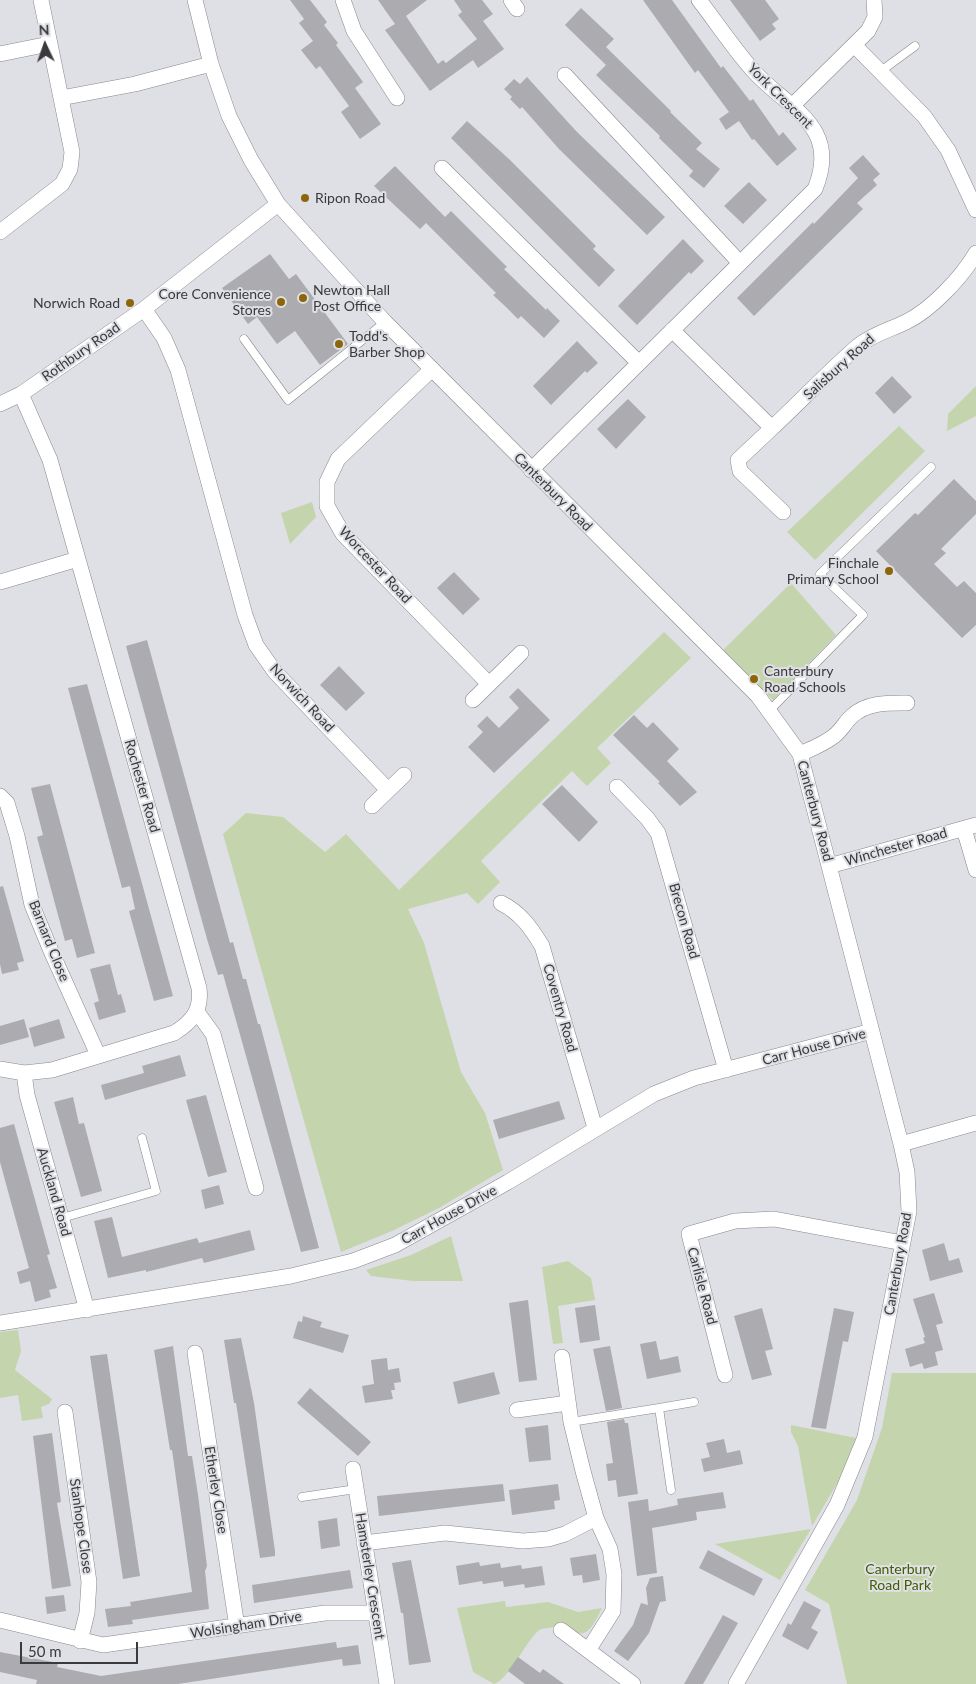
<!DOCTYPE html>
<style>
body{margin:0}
#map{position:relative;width:976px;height:1684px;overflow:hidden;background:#dfe0e5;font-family:Lato,sans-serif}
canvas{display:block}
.north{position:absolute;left:20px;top:20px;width:50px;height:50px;-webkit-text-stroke:4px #dfe0e5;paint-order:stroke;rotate:357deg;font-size:14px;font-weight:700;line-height:20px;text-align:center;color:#3a3a3c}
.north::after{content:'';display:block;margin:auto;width:18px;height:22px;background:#3a3a3c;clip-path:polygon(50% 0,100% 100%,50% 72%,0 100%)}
.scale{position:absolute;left:20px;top:1642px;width:118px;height:22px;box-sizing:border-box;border:2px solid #3a3a3c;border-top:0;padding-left:6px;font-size:15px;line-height:18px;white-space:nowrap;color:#3a3a3c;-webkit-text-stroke:4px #dfe0e5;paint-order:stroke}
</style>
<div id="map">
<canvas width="976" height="1684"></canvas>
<div class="north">N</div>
<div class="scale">50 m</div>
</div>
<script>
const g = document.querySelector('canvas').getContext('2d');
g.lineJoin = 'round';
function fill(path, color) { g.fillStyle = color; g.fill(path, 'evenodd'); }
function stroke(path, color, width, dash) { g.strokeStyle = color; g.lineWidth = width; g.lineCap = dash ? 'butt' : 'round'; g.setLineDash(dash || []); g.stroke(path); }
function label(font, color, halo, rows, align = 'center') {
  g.font = font + ' Lato,sans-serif'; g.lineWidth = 4; g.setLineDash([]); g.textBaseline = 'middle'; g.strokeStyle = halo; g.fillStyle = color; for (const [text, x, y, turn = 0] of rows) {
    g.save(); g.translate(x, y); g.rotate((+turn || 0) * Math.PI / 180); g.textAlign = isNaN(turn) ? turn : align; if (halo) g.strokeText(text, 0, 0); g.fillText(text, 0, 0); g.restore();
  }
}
fill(new Path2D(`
 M976 386V416L947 431 948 414Z
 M899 426 925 451 815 560 787 532Z
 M312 502 316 517 290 544 281 513Z
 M791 583 836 635 773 700 723 650Z
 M664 632 691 658 597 748 611 763 587 786 572 771 481 861 500 882 478 904 467 893 408 909 424 943 461 1072 485 1113 503 1170 439 1208 392 1231 341 1252 223 834 246 813 283 817 325 852 346 834 399 890Z
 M451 1236 463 1281H413L371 1276 366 1270 411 1255Z
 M568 1261 591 1278 595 1300 558 1306 563 1343 553 1344 542 1267Z
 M18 1330 21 1351 15 1370 52 1399 49 1404 41 1407 43 1418 22 1421 18 1395 0 1398V1332Z
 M892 1373H976V1684H847L829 1604 805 1590 857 1500 882 1428Z
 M791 1425 856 1438 838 1482 812 1526 798 1446 791 1432Z
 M811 1529 780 1580 715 1544Z
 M505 1601 506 1607 548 1602 578 1612 602 1608C580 1655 579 1621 548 1628 545 1628 540 1629 538 1631 525 1643 509 1679 494 1684L473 1672 457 1608Z`), '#c4d4ad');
fill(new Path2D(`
 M290 0H310L327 22 324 25 338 43 336 45 363 82 355 88 381 124 360 139 341 112 349 106 320 66 316 69 301 50 313 41 299 23 304 19Z
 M378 0H427L406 16 438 64 443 60 446 63 477 39 458 15 462 12 454 0H482L493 14 483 21 504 49 478 68 473 60 430 91 385 30 395 24Z
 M643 0H672L721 68 723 66 750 101 753 99 779 136 783 132 797 149 777 166 754 139 752 140 739 121 726 130 719 119 729 112 698 70 695 73Z
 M730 0H765L779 19 772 24 776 29 760 41Z
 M581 8 614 39 606 47 671 111 670 112 702 143 696 149 720 169 704 188 689 176 693 171 659 138 660 136 596 75 606 65 565 25Z
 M527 77 576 131 665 217 647 235 559 149 522 107 520 109 510 99 512 97 504 89 514 79 520 84Z
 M467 121 509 159 596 246 593 249 615 270 599 287 451 138Z
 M863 155 880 174 873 180 877 185 857 203 863 209 754 316 737 298 813 222 814 224 858 178 849 168Z
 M395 166 445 217 451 211 507 267 504 269 546 310 547 308 560 321 544 338 521 316 518 319 505 306 493 295 496 293 426 223 420 229 374 186Z
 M749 182 767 200 743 224 724 206Z
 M683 239 704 261 691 274 689 272 637 325 618 306Z
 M270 254 289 279 296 274 348 344 320 365 295 331 277 344 257 317 248 324 222 288Z
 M577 341 598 363 587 373 585 371 551 405 533 386Z
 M892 376 912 397 894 414 875 393Z
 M628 399 646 417 616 449 597 429Z
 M954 479 976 501V514L941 549 946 553 934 564 957 587 964 581 976 593V625L962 638 876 551 915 513 918 515Z
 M454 572 480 599 463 615 437 588Z
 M147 640 230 943 233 942 243 979H246L258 1024H260L319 1248 301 1252 223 974 218 975 207 939 126 646Z
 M339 666 365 693 346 711 320 685Z
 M87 684 173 996 154 1001 129 911 135 909 130 886 122 888 68 688Z
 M518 688 550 720 494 773 468 747 483 732 477 726 487 716 499 728 519 708 509 697Z
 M634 715 647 728 653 722 679 749 667 761 697 792 680 806 658 783 660 782 613 735Z
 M50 784 95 953 77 958 72 939 65 941 37 837 43 835 31 788Z
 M562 785 598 822 579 842 542 804Z
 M3 886 24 961 17 963 19 970 2 974 0 964V887Z
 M110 964 118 995 121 994 126 1012 99 1020 94 1003 99 1001 90 969Z
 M24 1019 29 1037 0 1045V1026Z
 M59 1019 65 1038 34 1047 29 1028Z
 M180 1055 186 1076 105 1100 101 1085 144 1073 142 1066Z
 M206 1095 227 1172 208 1177 186 1100Z
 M73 1097 79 1124 84 1123 102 1191 81 1197 54 1102Z
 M559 1101 565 1119 499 1139 493 1120Z
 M14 1124 50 1254 47 1255 57 1288 49 1290 51 1297 35 1302 30 1281 20 1284 17 1272 29 1268 0 1162V1128Z
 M219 1185 224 1204 205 1209 201 1190Z
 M112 1217 122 1257 197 1238 199 1243 250 1230 255 1250 204 1263 202 1258 146 1272V1270L108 1278 94 1221Z
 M944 1243 949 1261 959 1258 963 1272 930 1281 922 1250Z
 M934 1293 943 1323 936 1325 943 1350 935 1352 938 1365 924 1369 922 1363 910 1367 905 1349 925 1343 923 1338 925 1337 913 1299Z
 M528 1300 537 1380 519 1382 509 1303Z
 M595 1305 600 1340 580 1343 575 1308Z
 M762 1308 773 1349 765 1351 772 1375 752 1380 734 1316Z
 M834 1308 854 1312 848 1342 843 1341 826 1429 811 1427Z
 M303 1316 322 1322 320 1327 349 1335 343 1353 293 1338 298 1321 302 1322Z
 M241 1338 254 1403 275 1551V1556L260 1558 236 1403H234L224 1340Z
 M656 1341 660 1360 678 1356 681 1372 647 1379 640 1344Z
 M173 1346 188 1456H192L198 1495 207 1566 205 1571 209 1609 132 1620 133 1624 108 1627 105 1609 131 1606 130 1602 192 1592 172 1450H170L154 1350Z
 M610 1346 622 1408 606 1411 593 1349Z
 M107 1354 140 1576 123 1579 90 1356Z
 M387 1358 388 1370 399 1368 401 1382 394 1383 395 1390H391L393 1399 365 1403 362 1386 374 1384 371 1360Z
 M494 1372 500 1394 458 1404 453 1382Z
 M310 1388 371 1442 358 1456 297 1403Z
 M624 1419 625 1423H628L638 1494 618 1497 616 1480 608 1481 606 1464 613 1463 607 1422Z
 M548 1425 551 1460 529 1462 525 1428Z
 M52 1433 61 1502 57 1503 71 1586 52 1589 33 1436Z
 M724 1439 727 1453 740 1450 743 1464 704 1472 701 1459 710 1457 706 1443Z
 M503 1484 505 1501 379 1516 377 1496Z
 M558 1484 560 1500 554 1501 555 1509 512 1515 509 1490Z
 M723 1492 726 1508 696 1512 697 1520 652 1528 657 1573 637 1576 628 1502 648 1499 649 1511 678 1505 677 1499Z
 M337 1518 340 1546 321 1549 318 1521Z
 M708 1550 763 1579 754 1596 699 1568Z
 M596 1554 600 1580 583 1583 582 1575 573 1576 570 1558Z
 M411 1560 431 1662 409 1665 403 1613H401L392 1563Z
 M479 1562 480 1566 500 1563 501 1568 521 1565 522 1569 542 1566 545 1585 525 1588 524 1584 504 1587 503 1581 483 1584 482 1581 459 1585 456 1566Z
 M350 1570 353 1588 254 1603 252 1585Z
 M663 1576 666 1601 660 1602 649 1633 628 1661 614 1651 633 1625 641 1603 648 1605 646 1588 650 1578Z
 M64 1595 66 1611 47 1614 45 1597Z
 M804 1601 821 1610 811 1628 818 1632 808 1650 782 1636 788 1623 791 1625Z
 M723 1615 738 1623 721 1653 703 1684H684Z
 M336 1642 337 1648 358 1645 361 1664 343 1666 342 1659 178 1684H36L37 1680 0 1672V1652L58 1663 57 1667 101 1676Z
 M518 1657 540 1673 543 1669 564 1684H525L508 1671Z`), '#ababb0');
const lane = new Path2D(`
 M881 71 915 46
 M244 339 288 400 385 322
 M770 710 863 615 820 574 931 467
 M62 1218 156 1191 142 1138
 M659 1408 694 1402
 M571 1422 659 1408 671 1490
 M302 1497 356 1489`);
const street = new Path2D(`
 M195 0 211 64 229 116 251 160 278 204 385 322 758 696 800 754 901 1144 907 1172 909 1211 865 1437 837 1505 736 1684
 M343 0 354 31 397 98
 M511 0 517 9
 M855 46 924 116 948 150 976 210
 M0 54 49 44
 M565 75 740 263
 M61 98 135 84 211 64
 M792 106 868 31 875 17 874 0
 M442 168 639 363
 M0 232 62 184 70 169 72 152 41 0
 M144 309 164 338 178 370 245 615 256 645 275 672 388 790
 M672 330 772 428C801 401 828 372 858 346 873 334 889 330 906 322 931 310 962 277 976 253
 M432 369 338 459 327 482V506L343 534 489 684
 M0 404 21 394 144 309 278 204
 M772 428 738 460 740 471 783 512
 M531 470 815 189C842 123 784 108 750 67 732 46 716 22 699 0
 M0 582 78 559
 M473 700 521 653
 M800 754C811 749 824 744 834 736 842 730 845 722 852 716 867 702 888 703 907 703
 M617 787 647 818 658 833 726 1070
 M0 796 7 803 17 836 32 905 51 951 98 1055
 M372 806 404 775
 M964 829 976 870
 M829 866 976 825
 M501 903C521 913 531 928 542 946L595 1128
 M197 1012 213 1034 256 1188
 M0 1069 24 1073 52 1070 174 1033C192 1022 202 1010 199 988L50 460 21 394
 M24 1073 27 1095 87 1310
 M901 1144 976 1123
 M0 1323 291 1276 353 1261 395 1245 508 1182 654 1094 694 1078 872 1031
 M195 1353 237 1627
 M562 1357 571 1422 583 1471 596 1518 610 1549 614 1574 613 1611 589 1649
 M725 1375 689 1234 735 1221 774 1219 903 1243
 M517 1410 568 1403
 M65 1412 89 1582 87 1613 80 1641
 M353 1469 387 1684
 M364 1543 445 1533 523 1541 548 1539 565 1534 596 1518
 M0 1620 103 1645 325 1613H376
 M561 1630 633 1684`);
stroke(lane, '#87878c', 9);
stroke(street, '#87878c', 16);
stroke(lane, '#fff', 8);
stroke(street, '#fff', 15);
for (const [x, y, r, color] of [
 [305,198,5,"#8c6608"],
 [303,298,5,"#8c6608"],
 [281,302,5,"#8c6608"],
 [130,303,5,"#8c6608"],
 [339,344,5,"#8c6608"],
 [889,571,5,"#8c6608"],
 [754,679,5,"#8c6608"]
]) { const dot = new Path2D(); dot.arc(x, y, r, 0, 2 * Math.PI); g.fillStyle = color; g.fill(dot); stroke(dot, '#dfe0e5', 2); }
label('14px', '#3a3a3c', '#dfe0e5', [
 ["York Crescent",780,96,45],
 ["Rothbury Road",81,352,-35],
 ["Salisbury Road",839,367,-42],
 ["Canterbury Road",553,492,45],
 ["Worcester Road",375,565,47],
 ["Norwich Road",302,698,47],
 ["Rochester Road",142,786,74],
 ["Canterbury Road",815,811,75],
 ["Winchester Road",896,847,-16],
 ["Brecon Road",684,921,74],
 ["Barnard Close",49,941,68],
 ["Coventry Road",560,1008,74],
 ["Carr House Drive",814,1047,-15],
 ["Auckland Road",54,1192,74],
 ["Carr House Drive",449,1215,-29],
 ["Canterbury Road",898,1264,-80],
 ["Carlisle Road",702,1286,75],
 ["Etherley Close",216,1490,81],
 ["Stanhope Close",81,1526,82],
 ["Hamsterley Crescent",370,1576,81],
 ["Wolsingham Drive",246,1625,-9]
]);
label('14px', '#3a3a3c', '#dfe0e5', [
 ["Ripon Road",315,198],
 ["Newton Hall",313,290],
 ["Post Office",313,306],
 ["Core Convenience",271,294,"right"],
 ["Stores",271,310,"right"],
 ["Norwich Road",120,303,"right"],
 ["Todd's",349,336],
 ["Barber Shop",349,352],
 ["Finchale",879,563,"right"],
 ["Primary School",879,579,"right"],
 ["Canterbury",764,671],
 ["Road Schools",764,687]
], 'left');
label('14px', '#425c02', '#dfe0e5', [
 ["Canterbury",900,1569],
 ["Road Park",900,1585]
]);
</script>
